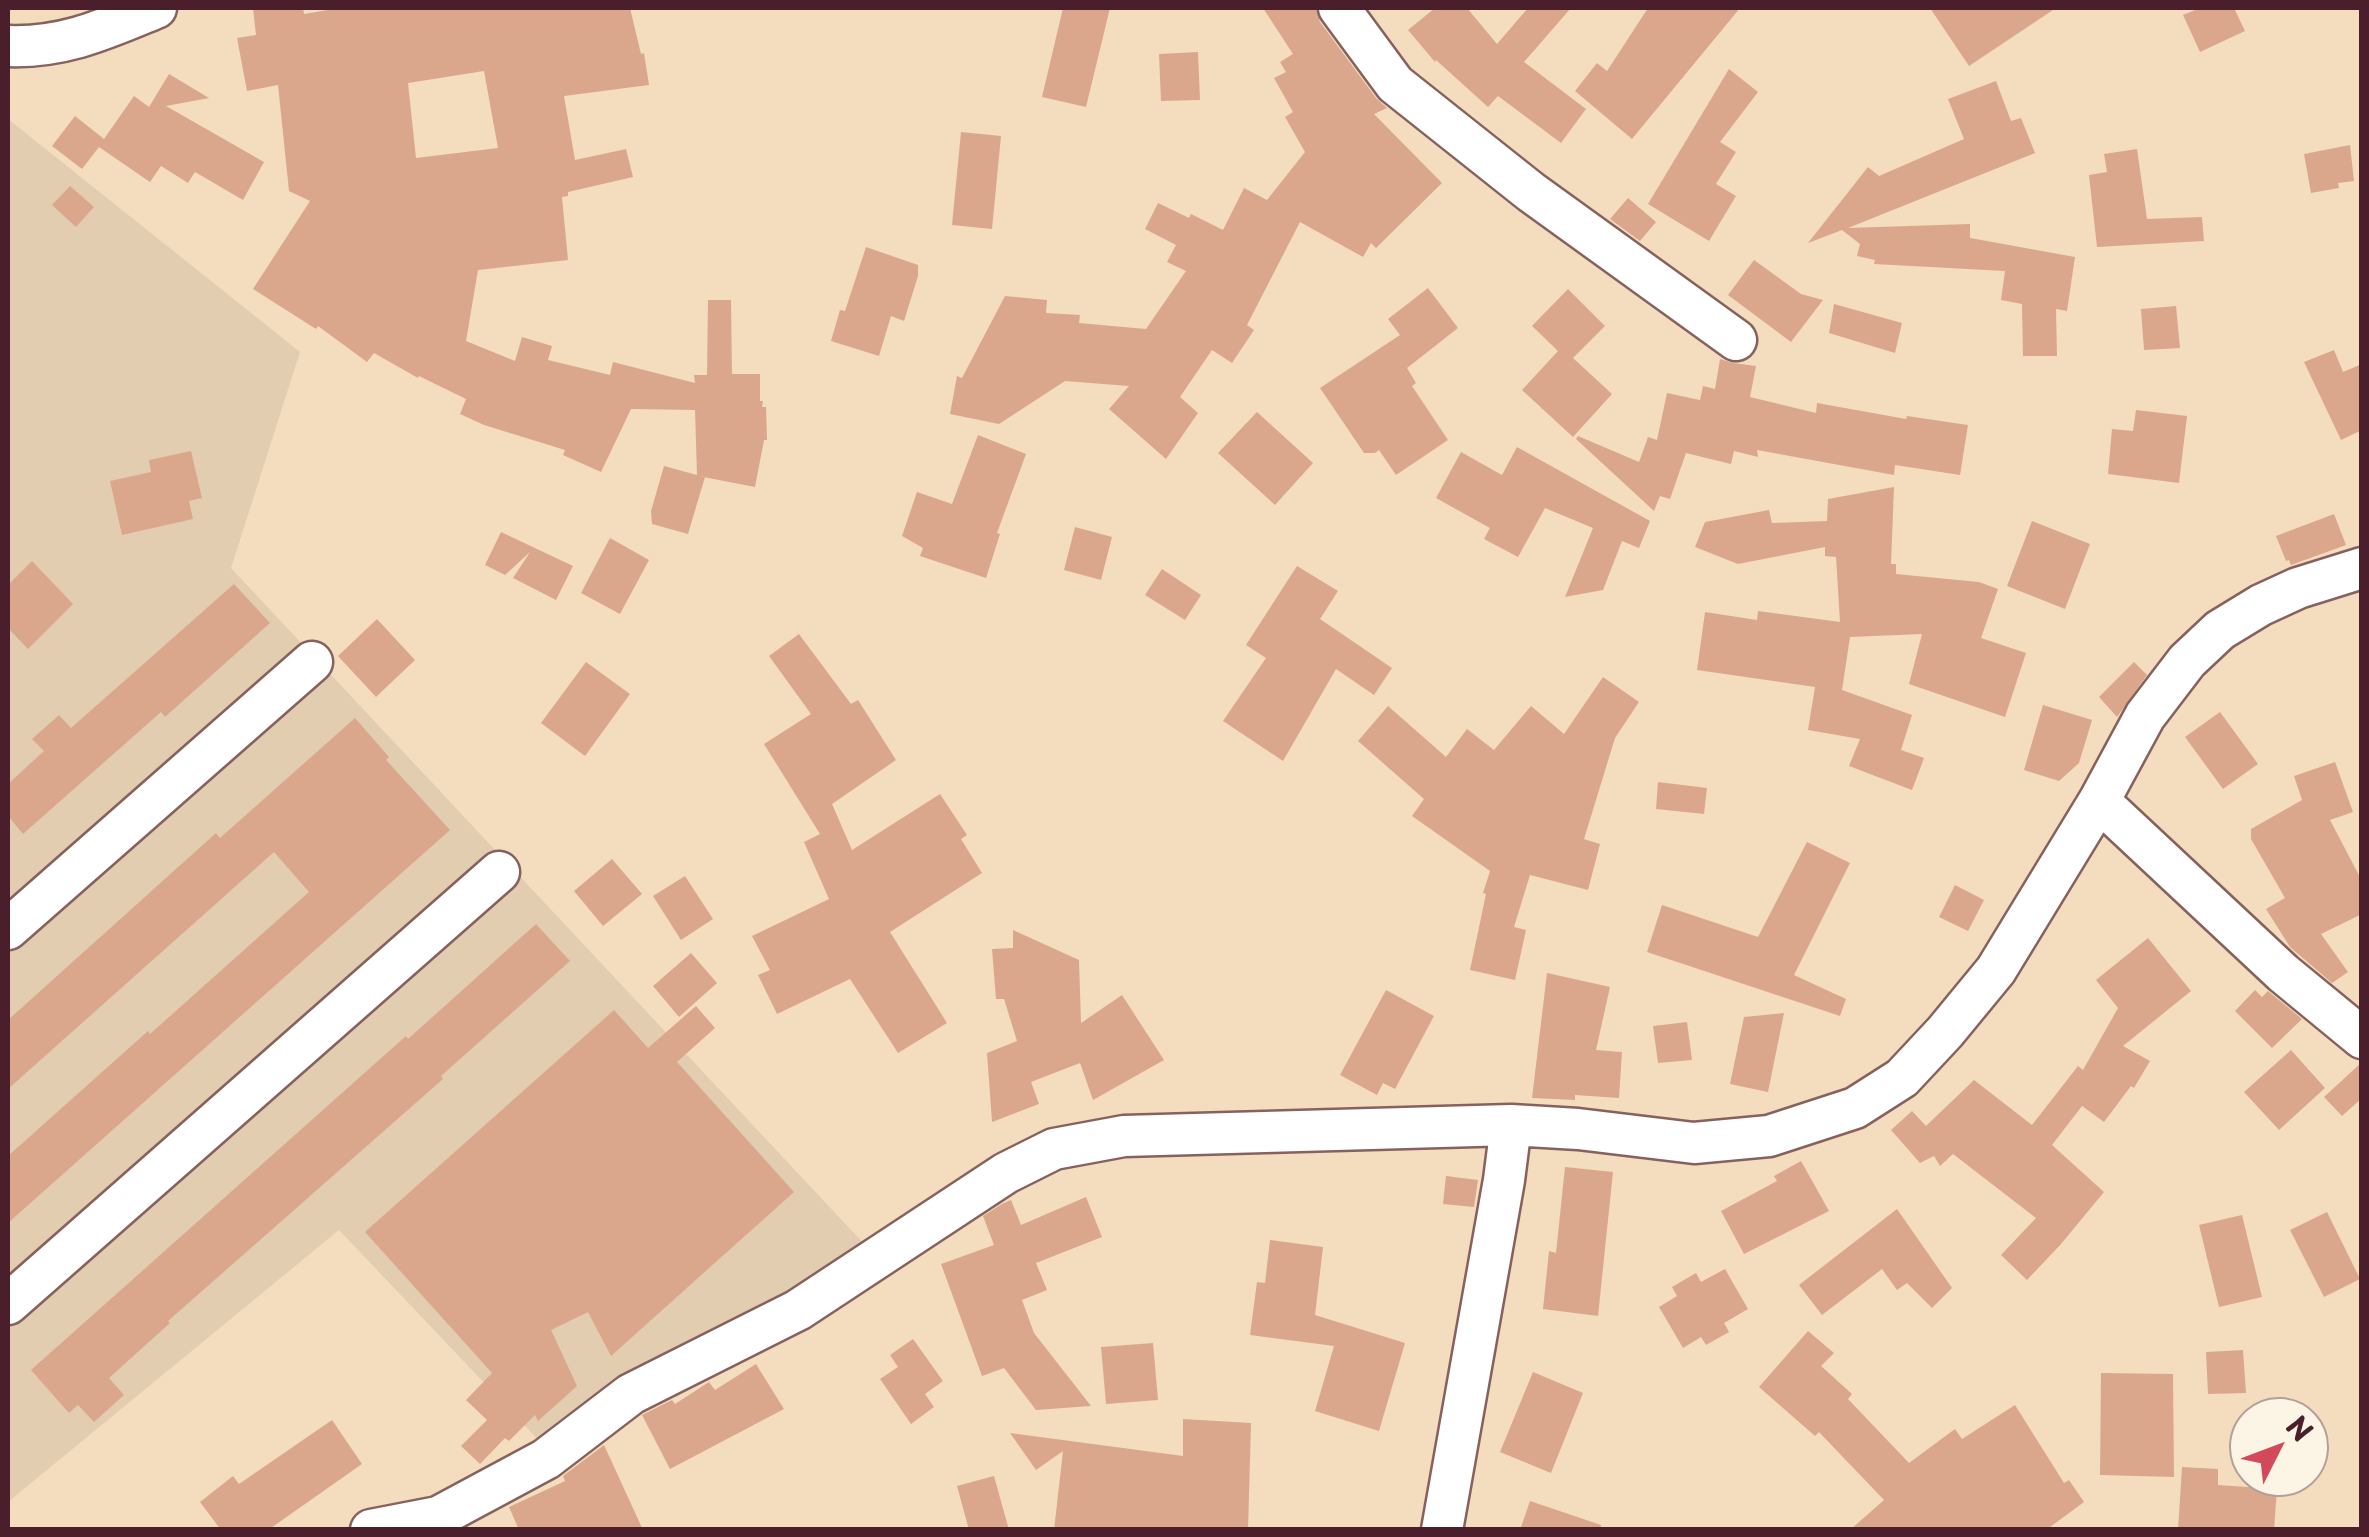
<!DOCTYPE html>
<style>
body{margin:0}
#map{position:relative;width:2369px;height:1537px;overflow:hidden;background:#f4dcbe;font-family:"Playpen Sans",sans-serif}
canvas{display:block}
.frame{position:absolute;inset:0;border:10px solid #4a1f2b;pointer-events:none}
.north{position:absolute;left:2229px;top:1397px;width:100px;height:100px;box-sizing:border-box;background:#fcf5e5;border:2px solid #b59f9b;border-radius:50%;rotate:48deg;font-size:28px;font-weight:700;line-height:40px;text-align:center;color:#4a1f2b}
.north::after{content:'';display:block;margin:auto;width:35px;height:45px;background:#d1495b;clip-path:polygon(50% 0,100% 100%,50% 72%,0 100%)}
</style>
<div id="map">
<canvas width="2369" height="1537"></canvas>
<div class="frame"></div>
<div class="north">N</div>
</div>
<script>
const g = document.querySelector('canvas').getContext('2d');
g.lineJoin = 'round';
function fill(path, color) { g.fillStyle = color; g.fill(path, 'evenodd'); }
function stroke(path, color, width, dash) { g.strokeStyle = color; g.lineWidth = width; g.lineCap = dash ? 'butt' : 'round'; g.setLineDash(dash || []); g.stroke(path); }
fill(new Path2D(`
 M8 119 300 352 231 568 867 1247 547 1449 339 1230 8 1502Z`), '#e2cdb1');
fill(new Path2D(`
 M253 8H303L304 14 339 8H630L641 54 644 53 649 85 564 96 575 160 626 149 633 177 568 192V196L562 197 568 260 478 270 466 341 515 361 522 337 552 346 548 360 610 375 613 362 695 383 694 375H707L708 300H731L732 374H760V401H763L762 407H766L767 440H764L755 487 698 476 705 477 688 534 652 524 651 511 664 466 697 475 695 410 631 409 601 472 563 455 565 450 484 425 460 414 466 399 419 376 418 378 374 353 367 362 318 326 316 329 253 289 310 201 289 191 278 85 247 91 237 38 256 35ZM484 71 498 148 416 158 408 83Z
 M1063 8H1110L1086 107 1042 97Z
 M1263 8H1316L1320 22 1376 98 1387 108 1374 114 1442 183 1376 248 1371 243 1363 257 1300 222 1247 325 1254 330 1232 363 1212 350 1180 397 1198 413 1166 459 1109 409 1129 386 1065 381 999 424 950 414 957 376 962 378 1005 296 1047 300 1046 313 1080 315 1079 323 1146 329 1186 271 1167 262 1176 245 1145 229 1158 203 1189 218 1191 214 1223 230 1244 188 1267 200 1305 152 1285 117 1293 112 1274 78 1286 72 1280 62 1293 54Z
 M1435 8H1467L1497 44 1528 8H1571L1524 62 1586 109 1561 143 1498 96 1488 107 1436 60 1435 62 1408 30Z
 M1648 8H1740L1632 139 1575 91 1597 63 1607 71Z
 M1930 8H2056L1969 66Z
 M2200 8H2234L2245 31 2200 52 2183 15Z
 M1198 52 1200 100 1161 101 1159 54Z
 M1729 69 1758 92 1720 142 1736 152 1716 184 1736 196 1709 241 1648 204Z
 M169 74 209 98 166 106 264 162 243 200 195 172 188 183 161 166 150 182 99 147 82 169 52 146 75 116 104 139 134 96 149 107Z
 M1996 81 2011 121 2021 118 2035 153 1848 228 1970 224V238L2075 257 2067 311 2056 309 2057 356H2023L2022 304 2001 300 2005 271 1874 264 1875 260 1857 256 1860 244 1842 230 1808 243 1868 167 1879 176 1964 139 1948 99Z
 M961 132 1001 136 992 229 952 225Z
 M2350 145 2354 181 2338 183 2339 188 2311 193 2304 154Z
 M2137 149 2147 219 2202 217 2204 241 2097 247 2089 175 2107 172 2104 154Z
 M70 186 94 207 76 227 52 205Z
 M1628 198 1656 222 1640 241 1610 219Z
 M866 247 918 265V276L904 321 891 316 879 356 831 341 840 310 845 311Z
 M1754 260 1801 294 1823 300 1791 342 1728 295Z
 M1428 288 1458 328 1407 368 1416 383 1412 386 1448 440 1396 475 1379 450 1375 453H1364L1320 388 1400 335 1388 319Z
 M1568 289 1605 326 1573 358 1612 394 1573 437 1522 390 1558 351 1532 326Z
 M1834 304 1902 323 1895 353 1829 333Z
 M2176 306 2180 348 2144 350 2141 309Z
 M2334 350 2343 372 2362 364V430L2341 440 2304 362Z
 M1720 359 1733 363 1756 366 1750 397 1816 413 1817 403 1906 419 1907 416 1968 425 1960 475 1895 465 1894 475 1757 450 1758 457 1734 451 1731 464 1686 453 1670 499 1660 496 1654 511 1576 439 1578 436 1639 462 1648 437 1657 440 1667 393 1700 400 1703 386 1715 389Z
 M2136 410 2187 416 2179 483 2108 474 2112 429 2133 431Z
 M1257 412 1313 463 1275 505 1218 453Z
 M978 435 1026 454 997 533 1000 534 986 578 920 556 923 548 902 536 917 492 952 504Z
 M1517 447 1650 521 1639 548 1622 541 1603 590 1565 597 1593 528 1545 508 1518 557 1484 539 1490 528 1436 498 1461 452 1502 475Z
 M191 451 202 498 189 501 193 519 122 535 110 481 151 472 149 460Z
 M1894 487 1891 564H1896V574L1979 582 1998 589 1981 638 2026 653 2005 717 1909 684 1922 634 1850 637 1842 690 1912 715 1901 750 1924 758 1912 790 1849 766 1860 739 1808 730 1815 687 1697 670 1705 612 1757 620 1758 611 1840 622 1836 557 1825 556V547L1738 564 1695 547 1705 522 1769 510 1772 523 1827 521 1828 499Z
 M2334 514 2346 545 2291 565 2289 560 2286 561 2276 536Z
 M2032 521 2090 544 2065 609 2007 586Z
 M1075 527 1112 537 1101 580 1064 570Z
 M501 532 573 566 556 600 513 578 530 552 505 575 485 565Z
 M610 538 649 560 620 614 581 593Z
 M32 561 73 604 28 649 8 628V585Z
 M1297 566 1338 591 1320 619 1392 668 1374 695 1336 669 1283 761 1223 721 1266 658 1246 645Z
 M1162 569 1201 595 1185 620 1145 595Z
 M234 584 270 623 165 717 161 712 23 834 8 816V784L44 751 32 739 59 715 71 728Z
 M377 619 415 660 376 697 338 656Z
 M799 634 851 704 858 700 896 760 832 804 852 850 940 794 967 835 961 839 982 873 890 932 947 1023 898 1053 850 979 777 1014 758 975 770 970 752 936 829 899 804 842 820 834 764 744 811 714 769 656Z
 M586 662 630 694 585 756 541 723Z
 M2134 662 2147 675 2117 717 2099 697Z
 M1603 677 1639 702 1615 738 1584 839 1600 844 1588 890 1530 875 1514 927 1526 930 1515 980 1470 970 1486 894 1483 893 1490 871 1412 816 1424 799 1358 741 1388 706 1446 757 1467 729 1494 750 1531 706 1564 734Z
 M2043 705 2092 720 2079 763 2059 781 2024 770Z
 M2220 712 2258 764 2223 789 2185 737Z
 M355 718 389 757 386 760 450 830 8 1223V1156L148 1031 150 1034 309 892 274 852 8 1089V1020L216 833 220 838Z
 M2335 762 2353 812 2330 820 2362 881V914L2321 934 2348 972 2332 983 2290 947 2266 909 2285 898 2251 839V829L2302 800 2294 776Z
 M1658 782 1707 788 1704 814 1656 809Z
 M1807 842 1850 863 1794 975 1846 999 1840 1016 1647 952 1662 905 1758 937Z
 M612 859 642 894 603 926 574 891Z
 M685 876 713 919 681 940 653 896Z
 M1955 885 1984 900 1968 931 1939 917Z
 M536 924 570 961 441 1076 443 1079 168 1321 170 1323 109 1378 124 1395 94 1422 78 1405 69 1413 31 1370 406 1036 408 1039Z
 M1013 930 1079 960 1081 1023 1122 995 1164 1060 1093 1100 1080 1063 1031 1082 1039 1104 992 1122 987 1053 1017 1041 1004 999H996L992 949 1013 948Z
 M2148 938 2191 991 2123 1046 2150 1061 2134 1088 2131 1086 2104 1122 2082 1106 2052 1145 2104 1192 2061 1244 2027 1280 2001 1255 2036 1218 1953 1154 1940 1166 1934 1156 1920 1163 1891 1130 1912 1111 1926 1126 1974 1080 2032 1125 2078 1066 2083 1070 2118 1008 2096 980Z
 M691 953 717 983 679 1017 653 986Z
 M1547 973 1610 987 1596 1050 1622 1052 1619 1098 1575 1095V1100L1532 1098Z
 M1386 990 1434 1016 1395 1089 1383 1083 1377 1095 1340 1075Z
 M2255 990 2262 997 2268 991 2302 1019 2272 1048 2235 1011Z
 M696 1006 715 1028 677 1062 794 1192 611 1356 588 1312 551 1330 577 1386 538 1421 535 1415 509 1441 505 1438 480 1464 461 1446 487 1420 466 1400 492 1373 365 1232 614 1010 648 1048Z
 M1784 1013 1768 1092 1730 1084 1744 1017Z
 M1687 1022 1692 1060 1658 1063 1653 1026Z
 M2291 1050 2325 1088 2279 1130 2244 1092Z
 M2362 1062V1098L2342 1116 2324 1097Z
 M1801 1161 1829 1211 1744 1254 1721 1211 1777 1181 1774 1176Z
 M1565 1167 1613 1172 1598 1316 1543 1309 1549 1251 1556 1253Z
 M1446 1176 1478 1180 1474 1207 1443 1204Z
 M1086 1197 1102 1237 1036 1263 1047 1290 1022 1300 1034 1333 1091 1406 1036 1410 1004 1368 982 1376 941 1264 994 1245 983 1216 1002 1204 1011 1200 1021 1225Z
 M1897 1209 1952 1288 1932 1308 1907 1283 1897 1290 1882 1269 1822 1315 1799 1285Z
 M2327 1212 2360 1279 2324 1297 2290 1230Z
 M2242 1215 2262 1297 2219 1307 2199 1225Z
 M1270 1240 1323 1247 1315 1315 1405 1343 1379 1431 1315 1411 1334 1346 1250 1335 1257 1282 1265 1283Z
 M1725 1269 1748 1309 1724 1323 1729 1332 1706 1345 1701 1337 1683 1348 1659 1307 1677 1296 1672 1287 1696 1273 1701 1282Z
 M1808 1331 1834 1353 1821 1366 1852 1394 1848 1399 1909 1463 1955 1429 1962 1439 2015 1405 2064 1483 2069 1480 2084 1502 2046 1530H1850L1884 1500 1819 1432 1815 1436 1759 1387Z
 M913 1339 943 1381 925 1394 934 1407 911 1424 880 1379 898 1367 890 1355Z
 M1153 1343 1158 1400 1106 1404 1101 1347Z
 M2243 1350 2246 1393 2208 1394 2206 1352Z
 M756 1364 784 1409 670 1469 642 1415 672 1400 675 1404 709 1382 715 1390Z
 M1533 1372 1583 1393 1551 1473 1500 1452Z
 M2101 1373 2173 1374 2174 1477 2100 1475Z
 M1183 1419 1251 1423 1248 1530H1054L1063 1451 1036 1470 1010 1433 1183 1456Z
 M332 1420 362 1464 268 1530H221L200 1502 233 1476 239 1484Z
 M604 1445 643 1530H519L509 1507 565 1481 563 1476Z
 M2182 1467 2218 1469V1485L2277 1489 2274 1530H2178Z
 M994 1476 1009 1530H969L957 1486Z
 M1530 1501 1601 1525 1600 1530H1520Z`), '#dba78c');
const minor = new Path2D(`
 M1339 8 1395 84 1531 192 1736 340
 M8 46C64 48 105 29 156 8
 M2099 801 2283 973 2362 1038
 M8 929 312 662
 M8 1304 499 872
 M371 1530 438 1517 546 1459 631 1394 798 1310 1006 1173 1054 1149 1124 1136 1511 1125
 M1442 1530 1504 1180 1511 1125 1578 1129 1694 1143 1769 1136 1855 1108 1902 1078 1945 1032 1996 970 2099 801 2145 716 2187 661 2220 630 2261 605 2298 588 2362 568`);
stroke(minor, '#86615e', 45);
stroke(minor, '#fff', 40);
</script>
